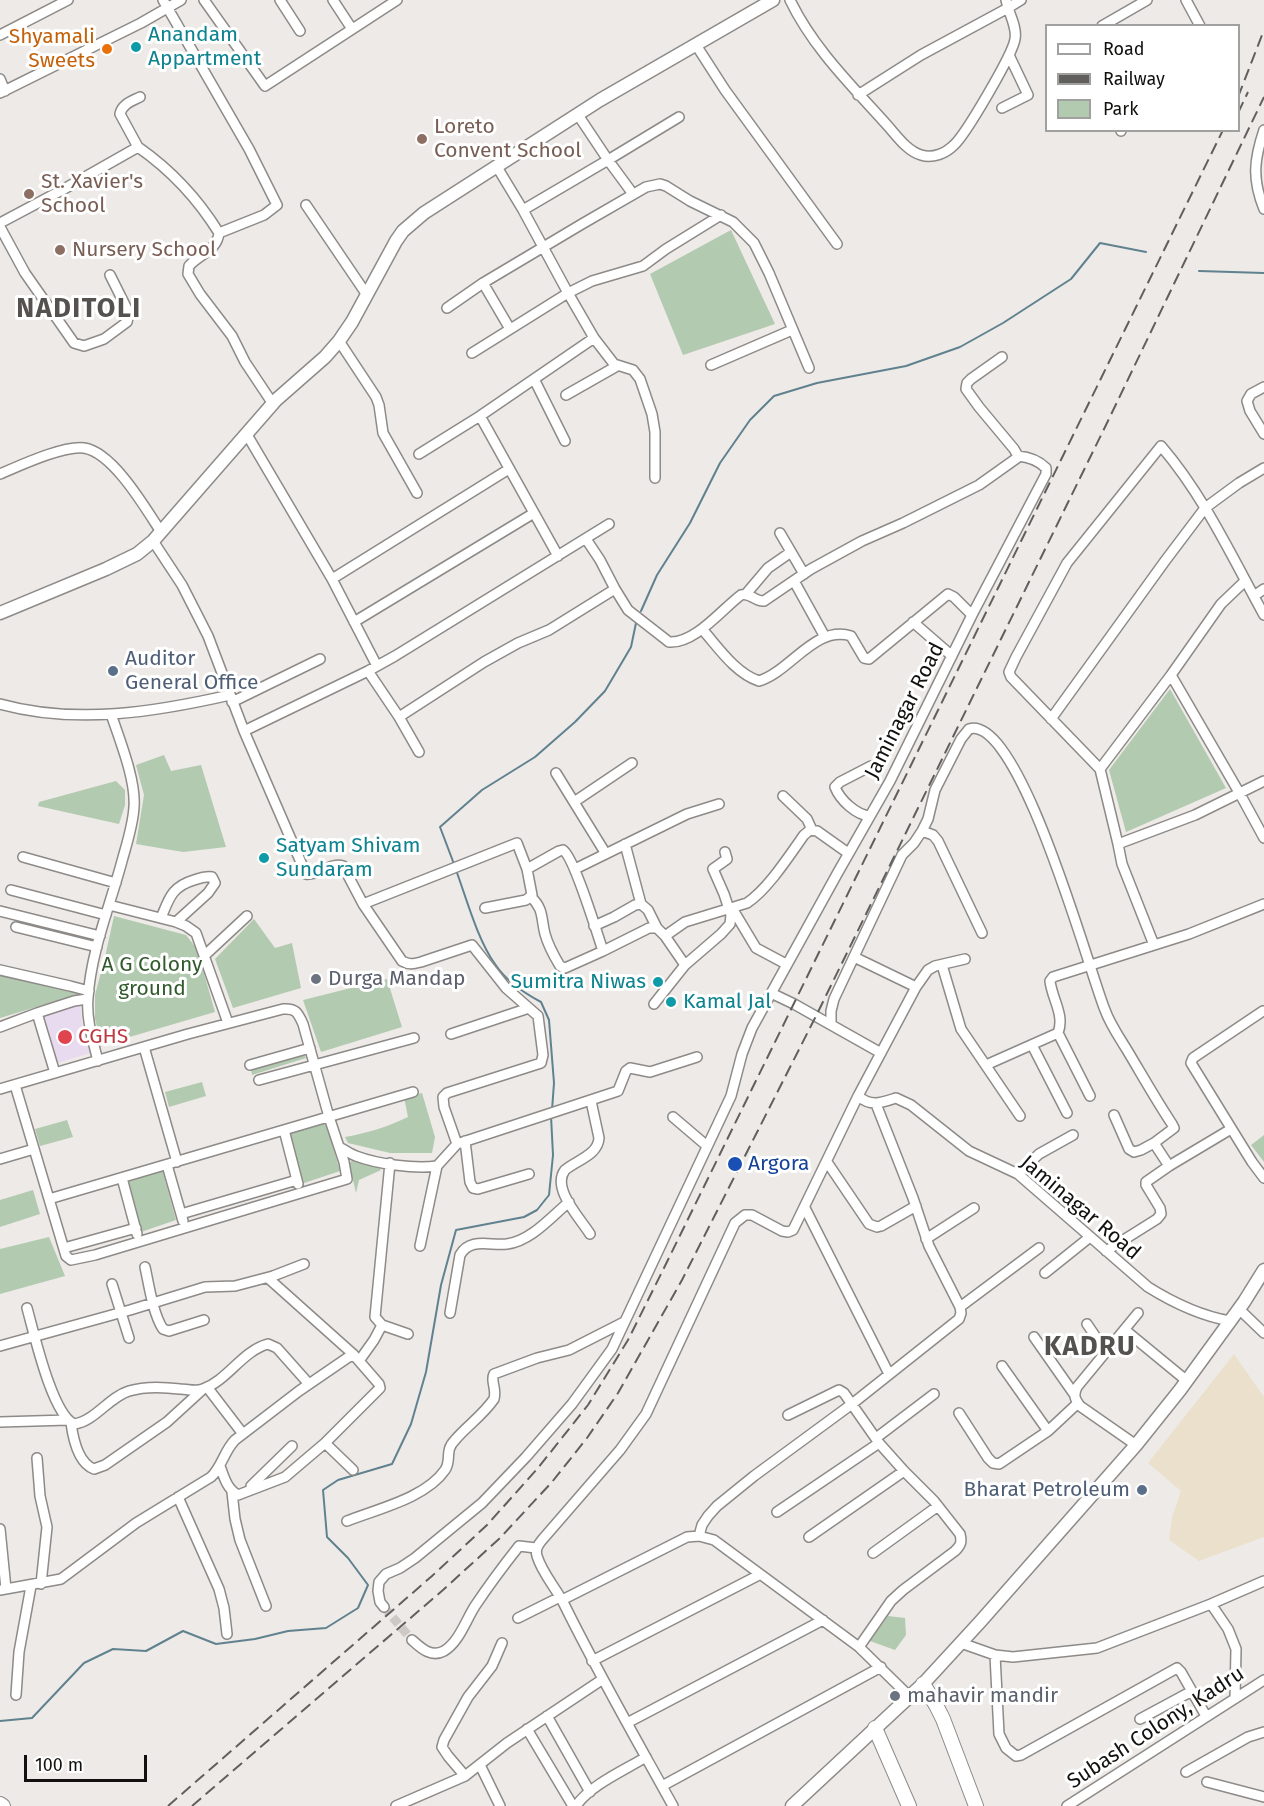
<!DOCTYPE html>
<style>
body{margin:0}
#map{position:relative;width:1264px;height:1806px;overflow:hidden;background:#eeeae7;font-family:"Fira Sans",sans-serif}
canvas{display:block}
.legend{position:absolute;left:1045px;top:24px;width:195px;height:108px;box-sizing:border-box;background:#fff;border:2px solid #a0a09f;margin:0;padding:8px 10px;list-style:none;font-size:18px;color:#121110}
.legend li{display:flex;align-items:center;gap:12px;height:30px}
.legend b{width:30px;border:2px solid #a0a09f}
.scale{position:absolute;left:24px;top:1755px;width:123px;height:27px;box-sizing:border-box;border:3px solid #121110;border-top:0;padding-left:8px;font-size:18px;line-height:21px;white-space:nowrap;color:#121110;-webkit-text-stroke:4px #fff;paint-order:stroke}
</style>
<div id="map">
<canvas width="1264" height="1806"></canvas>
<ul class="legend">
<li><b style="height:8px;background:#fff"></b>Road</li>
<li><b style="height:8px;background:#615f5d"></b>Railway</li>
<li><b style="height:16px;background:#b2caaf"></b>Park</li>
</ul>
<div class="scale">100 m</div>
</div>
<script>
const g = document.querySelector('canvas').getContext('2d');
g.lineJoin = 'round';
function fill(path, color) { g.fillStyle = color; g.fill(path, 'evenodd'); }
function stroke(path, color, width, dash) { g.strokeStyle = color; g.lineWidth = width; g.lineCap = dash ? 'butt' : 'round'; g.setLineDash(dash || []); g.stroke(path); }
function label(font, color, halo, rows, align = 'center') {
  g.font = font + ' "Fira Sans",sans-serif'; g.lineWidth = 6; g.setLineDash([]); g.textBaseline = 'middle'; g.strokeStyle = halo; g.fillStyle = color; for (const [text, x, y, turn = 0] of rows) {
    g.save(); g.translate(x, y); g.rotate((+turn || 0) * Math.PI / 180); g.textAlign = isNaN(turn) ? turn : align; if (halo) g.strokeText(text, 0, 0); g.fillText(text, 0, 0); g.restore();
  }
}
fill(new Path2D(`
 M1234 1354 1264 1397V1537L1199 1561 1169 1540 1172 1517 1181 1491 1148 1463Z`), '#ebe0cb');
fill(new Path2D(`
 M80 1001 83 1032 90 1053 54 1064 39 1014Z`), '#e8dbef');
fill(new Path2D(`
 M731 230 775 324 683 355 650 274Z
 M1170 689 1226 788 1126 832 1109 770Z
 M164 755 171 771 201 765 226 847 183 852 136 844 144 795 136 765Z
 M116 781 125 790V805L119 824 38 806 39 802Z
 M114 916 186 935 197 949 215 1012 102 1045 95 1019V995L105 957Z
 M254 919 275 948 292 943 301 988 233 1008 215 959Z
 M21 920 95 938 94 942 19 924Z
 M0 974 77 991 79 994 0 1018Z
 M387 979 402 1027 321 1052 303 1000Z
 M304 1054 306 1058 252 1075 251 1069Z
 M202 1082 206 1096 169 1107 165 1092Z
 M422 1093 435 1137 432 1153H390L348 1143 345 1137C368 1133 387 1127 408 1117L404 1097Z
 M325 1119 340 1171 301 1184 286 1132Z
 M67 1120 73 1137 40 1146 35 1129Z
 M1264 1135V1162L1251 1145Z
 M353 1161 379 1167 381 1170 359 1180 356 1193 349 1162Z
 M162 1169 176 1220 141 1232 126 1179Z
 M33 1190 40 1214 0 1227V1200Z
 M49 1237 65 1276 0 1294V1249Z
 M888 1616 905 1618 906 1635 895 1650 870 1641Z`), '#b2caaf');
stroke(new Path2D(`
 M1199 271 1264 273
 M641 611 657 575 690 523 720 463 750 420 774 396 817 383 906 366 960 347 1003 323 1071 279 1100 243 1146 252
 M454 864 440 827 482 790 535 757 575 722 605 691 631 647 636 623
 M456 870C466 897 478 941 495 964 506 981 524 993 541 1002L549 1020 554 1083 552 1110
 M0 1721 32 1718 84 1663 113 1649 146 1651 183 1631 216 1644 255 1639 288 1631 326 1628 358 1608 368 1585 348 1558 327 1537 323 1490 338 1480 392 1464 411 1424 426 1372 441 1285 456 1230 524 1217 537 1210 549 1195 553 1155 551 1116`), '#60828f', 2);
stroke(new Path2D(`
 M384 1607 412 1640`), '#cdc9c7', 9, [9, 4.5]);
const minor = new Path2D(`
 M163 0 249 149 277 205 264 215 219 233
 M204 0 265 86 397 0
 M280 0 300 31
 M333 0 352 29
 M790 0C813 48 852 86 887 125 897 136 907 151 921 155 933 159 946 153 954 145 966 134 1013 54 1015 39 1017 29 1011 17 1008 8L1021 0
 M1186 0 1200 26
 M1102 26 1147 0
 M0 35 68 0
 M696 45 725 90 837 244
 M0 79 5 91
 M0 93 141 23 181 0
 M858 95 921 55 1008 8 1006 0
 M1002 108 1028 95 1009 55
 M578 115 608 160 679 117
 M1121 130V131
 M1264 130C1254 160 1252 179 1264 209
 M138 147 120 114C122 104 132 101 140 97
 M497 167 523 210 568 293 594 338 614 364 633 370 640 379 652 414 655 432V478
 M306 205 367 295
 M523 210 608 160 633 194
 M0 223 64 189 138 147C171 170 198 199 219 233 217 251 199 254 189 266L188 274 200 294 232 336 245 362 273 404
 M0 227 25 273 74 343 84 346 104 339 127 322 129 313 110 275
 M483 283 510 329
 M447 308 483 283 582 224 646 187 660 184 666 186 690 201 733 222 754 243 769 273 809 368
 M339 341 376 397 379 405 383 433 417 493
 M472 353 568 293 592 281 643 266 666 249 721 215
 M711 365 792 330
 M534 379 565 441
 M1264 387 1251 394 1247 401 1250 411 1264 434
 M566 395 617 366
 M480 416 558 556
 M246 433 332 579 377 666
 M419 454 480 416 594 338
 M0 474C19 466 64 445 84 448 113 452 146 509 161 532
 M780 533 804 574
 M586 539 600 560 615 589 628 610 669 642C695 644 722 609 741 595 750 592 755 602 764 601L811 569 862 541 903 523 979 485 1017 458 1018 456 1014 449 979 407 966 389 967 383 971 379 1002 357
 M153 541 182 585 208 636 244 731 306 874C318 876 331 862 343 866L363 904 402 961C409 965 413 964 421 962L472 945 506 988 538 1016 543 1055 541 1063 447 1093 443 1097 444 1107 457 1144
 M332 579 509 469
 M794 581 825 637
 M746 594 768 568 791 552
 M1254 596 1264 589
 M1264 615C1232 557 1204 496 1161 446L1067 563 1016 657 1009 672 1011 677 1100 769 1118 844 1195 815 1264 781
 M354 622 534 513
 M913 622 952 656
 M702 629C718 647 735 673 759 681 791 671 815 625 851 636L864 658 869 659 948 594 954 597 972 615
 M368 671 399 717 419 752
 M1171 675 1240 794 1264 838
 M232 702 320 659
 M0 704C76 725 155 712 230 695
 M399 717 484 662 518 643 549 630 615 589
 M1051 719 1165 561 1205 508 1239 483 1264 468
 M244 731 368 671 395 656 609 524
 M1100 769 1171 675 1221 604 1245 581
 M556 773 606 854
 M783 796 807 819 812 830
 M574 802 632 763
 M870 816C856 815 840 800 835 787L840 782 871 766
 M922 831 933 835 938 841 982 933
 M625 844 641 904
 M1118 844 1122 864 1154 945
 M23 857 116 883
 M527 869 559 851 563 850C574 857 597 933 603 951
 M575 869 687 814 719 804
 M11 890 106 915
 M531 897C544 909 541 919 545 934 548 945 554 956 560 966L565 968 603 951 649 928H657L665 936 685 922 747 903C768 889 789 856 804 835L810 830 817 831 848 853
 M363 904 517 843 527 869 532 895 526 900 485 908
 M109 905 176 922 186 926 196 933 228 1023
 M732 908 756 948 786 964
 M0 911 100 936
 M161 918C169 899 171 887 194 880 200 878 206 876 212 877L215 883 208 893 176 922
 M594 926 614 917 635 905 641 904 648 910 657 928
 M16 927 97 947
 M665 936 685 965
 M204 956 247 916
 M854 957 916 987
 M942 965 961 1029 1020 1116
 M0 970 70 986 89 991
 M771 993 794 1004 881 1053
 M654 1004 685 965 721 934 730 924 731 915 724 894 713 869 727 859 725 852
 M1263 1011 1193 1058 1191 1063 1252 1162 1264 1178
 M37 1013 74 1001 87 999
 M831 1025V1011L834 999 902 855 914 843 922 831 928 819 935 790 961 739 969 729C1020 714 1089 971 1105 1010 1110 1024 1119 1037 1127 1050 1142 1075 1156 1100 1172 1124L1174 1128 1154 1143
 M0 1027 37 1013 55 1073
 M1058 1033C1065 1015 1052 999 1050 981L1053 977 1189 934 1264 904
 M451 1034 529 1008
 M1032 1045 1067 1113
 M144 1047 177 1162
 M98 1061C93 1041 86 1019 88 998 91 951 110 906 122 861 127 843 133 825 134 807 136 780 120 741 111 714
 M250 1065 310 1048
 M986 1065 1058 1033 1090 1096
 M259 1080 414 1038
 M0 1089 188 1034 283 1009C296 1008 298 1013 303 1024L329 1117 344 1162 347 1179 95 1255 71 1260 66 1256 15 1085
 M858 1096C871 1107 881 1103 896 1098L911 1105 969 1151 1018 1174 1148 1287C1172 1302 1202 1316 1230 1321
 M1114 1115 1129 1149 1134 1152 1141 1150 1154 1143 1169 1166 1231 1129
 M673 1117 707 1146
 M284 1130 298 1184
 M465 1141 470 1182 473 1188 478 1189 529 1174
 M339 1147C345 1150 350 1154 356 1156 377 1164 414 1169 437 1166L457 1144 618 1091 626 1071 630 1068 650 1072 697 1057
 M0 1159 34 1149
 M827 1162 869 1224 877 1227 881 1226 916 1206
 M390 1163 375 1317 382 1325 408 1334
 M167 1165 183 1221
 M1018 1174 1039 1154 1073 1135
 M122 1178 137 1234
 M49 1199 413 1092
 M805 1208 889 1374
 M181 1214 297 1180
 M590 1234C580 1218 551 1188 565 1170 577 1160 598 1155 599 1138L591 1101
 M926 1239 974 1208
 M420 1246 437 1166
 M64 1248 136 1228
 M1106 1251 1157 1219 1161 1214 1160 1208 1146 1185V1182L1169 1166
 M145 1267C149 1285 153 1314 163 1329L169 1331 204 1320
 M1045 1273 1090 1237
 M112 1284 129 1338
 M960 1307 1039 1248
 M27 1308C34 1333 52 1414 74 1424 94 1422 109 1397 129 1391 145 1386 164 1387 180 1389 188 1389 196 1392 203 1389 228 1380 242 1351 268 1344L277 1348 309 1384
 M1239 1309 1264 1333
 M450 1313 460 1255C470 1237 490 1246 507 1244 531 1241 551 1217 569 1202
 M1087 1324 1106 1352
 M1125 1330 1187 1381
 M1034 1337 1074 1394
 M0 1346 130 1310 205 1287 235 1286 273 1276 304 1264
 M359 1361 374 1340 382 1325
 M1002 1366 1048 1431
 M207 1387 243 1434
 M959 1413 988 1458 993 1463 999 1464 1048 1431 1078 1403
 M788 1415 839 1390 844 1393 879 1443 904 1471 934 1501 960 1534C962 1542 961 1545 955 1551L903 1590 891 1601 859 1647
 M0 1422 68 1420
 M71 1423C73 1438 78 1463 94 1469L105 1465 167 1422 202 1390
 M876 1438 934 1394
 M325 1443 353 1470
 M1136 1445 1080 1406C1075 1399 1073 1396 1077 1387L1138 1313
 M37 1458 40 1496 47 1527 41 1584
 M220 1466C224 1477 227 1489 238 1495L285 1477 325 1443 380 1388 379 1384 353 1354 268 1278
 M251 1486 292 1446
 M232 1492 235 1519 240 1540 266 1606
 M178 1497 219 1589 224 1608 227 1634
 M777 1512 879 1443
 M347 1521C377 1509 426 1498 445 1470 452 1460 444 1451 455 1440 467 1426 483 1415 494 1399 497 1388 490 1381 494 1374L537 1358 569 1350 624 1322
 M0 1529 6 1589
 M699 1536 702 1525 708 1516 717 1506 754 1476 852 1404 959 1319 961 1313 960 1307 929 1246 913 1198 876 1104
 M809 1537 904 1471
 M873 1553 938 1506
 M0 1590 61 1579 136 1523 211 1477C222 1467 224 1451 235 1440L299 1391 353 1354
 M562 1600 687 1537 699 1536 714 1540 859 1647 910 1697
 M1211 1604 1228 1629 1236 1649 1235 1698
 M384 1607 380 1602 378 1591 379 1582 386 1574 400 1568 415 1558 482 1503 526 1457 572 1404 612 1349 731 1096 742 1054 752 1028 837 874 890 781 972 615 1046 474V468C1038 460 1029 457 1018 456
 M518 1618 560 1597
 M412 1640C421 1648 431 1658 444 1651 459 1642 466 1620 475 1606 489 1585 504 1565 519 1546L536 1548
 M961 1643 995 1655 1013 1657 1097 1648 1211 1604 1264 1581
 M995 1655 999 1734 1006 1748 1016 1756 1021 1755 1177 1668 1181 1672 1206 1716
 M592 1661 759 1575
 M16 1695 19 1652 31 1586
 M547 1716 590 1792
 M1140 1719 1192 1691
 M627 1723 823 1620
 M527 1729 573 1806
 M480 1765 500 1806
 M1186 1772 1248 1737 1264 1732
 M465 1776 448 1756 442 1747 444 1740 468 1697 492 1666 502 1643
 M1207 1782 1264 1797
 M662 1786 881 1667
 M396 1806 465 1776 507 1743 603 1679
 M576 1806C590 1785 625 1770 646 1757
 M673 1806C636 1739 598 1673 564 1604 556 1588 542 1573 537 1556 535 1549 538 1545 542 1540L620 1450 646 1414 735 1223 745 1215H752L782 1231 788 1232 793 1230 858 1096 916 987 928 970 935 966 965 959
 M1067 1806 1264 1680`);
const tertiary = new Path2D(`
 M0 613 106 569 137 554 153 541 276 400 325 357 339 341 352 322 396 241 403 231 424 213 600 100 773 0
 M792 1806 923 1684 980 1622 1136 1445 1180 1390 1244 1302 1264 1270`);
const secondary = new Path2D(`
 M923 1684 936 1705 943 1719 976 1806
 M875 1728 909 1806
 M0 1804 3 1806`);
stroke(minor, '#8d8a88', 12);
stroke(tertiary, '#8d8a88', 15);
stroke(secondary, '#8d8a88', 16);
stroke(minor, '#fff', 9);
stroke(tertiary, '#fff', 12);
stroke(secondary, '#fff', 14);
stroke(new Path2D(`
 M1238 97 1264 30
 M1238 113 1248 92
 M168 1806 432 1576 487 1525 538 1468 588 1405 628 1340 662 1272 1223 130
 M192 1806 443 1590 500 1538 552 1482 587 1438 618 1393 682 1280 816 1016 1106 425 1264 97`), '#615f5d', 2, [12, 6]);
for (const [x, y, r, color] of [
 [136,47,6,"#0f9aa8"],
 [107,49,6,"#e8710a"],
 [422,139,6,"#8d6e63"],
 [29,194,6,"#8d6e63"],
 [60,250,6,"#8d6e63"],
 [113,671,6,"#5c6f8a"],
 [264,858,6,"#0f9aa8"],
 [316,979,6,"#6b7280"],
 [658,982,6,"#0f9aa8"],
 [671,1002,6,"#0f9aa8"],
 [65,1037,8,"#e0444e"],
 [735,1164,8,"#1a4fb4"],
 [1142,1490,6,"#5c6f8a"],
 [895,1696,6,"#6b7280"]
]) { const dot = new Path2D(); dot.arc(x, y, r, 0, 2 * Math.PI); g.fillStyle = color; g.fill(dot); stroke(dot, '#fff', 2); }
label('21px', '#0d838f', '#fff', [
 ["Anandam",148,35],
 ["Appartment",148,59],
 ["Satyam Shivam",276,846],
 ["Sundaram",276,870],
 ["Sumitra Niwas",646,982,"right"],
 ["Kamal Jal",683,1002]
], 'left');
label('21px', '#c56008', '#fff', [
 ["Shyamali",95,37],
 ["Sweets",95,61]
], 'right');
label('21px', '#785e54', '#fff', [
 ["Loreto",434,127],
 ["Convent School",434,151],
 ["St. Xavier's",41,182],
 ["School",41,206],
 ["Nursery School",72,250]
], 'left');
label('21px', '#4e5e75', '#fff', [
 ["Auditor",125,659],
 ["General Office",125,683],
 ["Bharat Petroleum",1130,1490,"right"]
], 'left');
label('21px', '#121110', '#fff', [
 ["Jaminagar Road",905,711,-63],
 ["Jaminagar Road",1080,1208,40],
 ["Subash Colony, Kadru",1156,1728,-33]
]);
label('21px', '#315b2c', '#fff', [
 ["A G Colony",152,965],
 ["ground",152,989]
]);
label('21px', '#5b616d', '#fff', [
 ["Durga Mandap",328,979],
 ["mahavir mandir",907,1696]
], 'left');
label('21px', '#be3a42', '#fff', [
 ["CGHS",78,1037]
], 'left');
label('21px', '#164399', '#fff', [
 ["Argora",748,1164]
], 'left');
g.letterSpacing = '1.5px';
label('bold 27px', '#54514f', '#fff', [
 ["NADITOLI",79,309],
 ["KADRU",1090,1347]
]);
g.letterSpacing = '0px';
</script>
